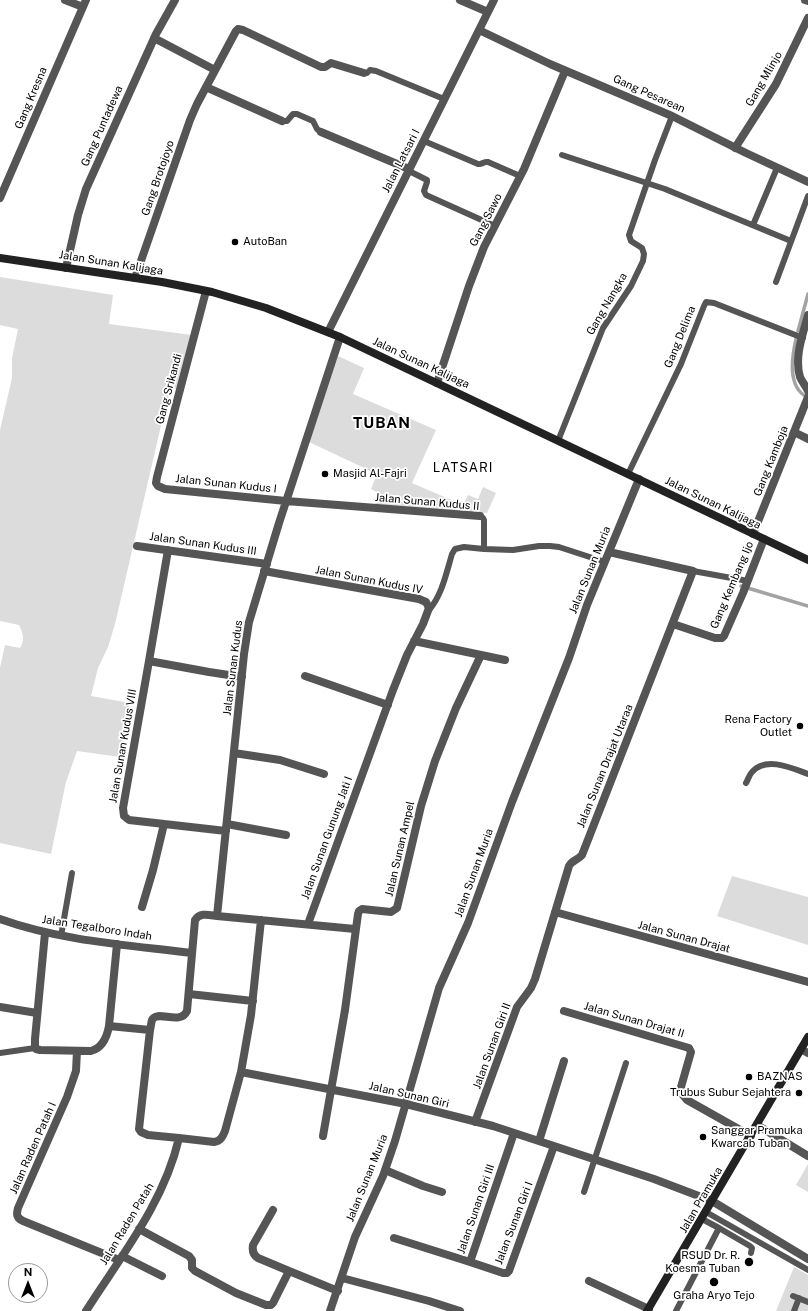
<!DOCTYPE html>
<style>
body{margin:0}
#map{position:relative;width:808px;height:1311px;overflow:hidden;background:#fff;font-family:"Public Sans",sans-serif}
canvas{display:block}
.north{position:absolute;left:8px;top:1263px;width:40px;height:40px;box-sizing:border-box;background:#fff;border:1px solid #999;border-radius:50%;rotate:0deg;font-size:11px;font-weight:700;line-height:16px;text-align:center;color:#000}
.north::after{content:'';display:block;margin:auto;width:14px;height:18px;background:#000;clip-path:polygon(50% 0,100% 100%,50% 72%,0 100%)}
</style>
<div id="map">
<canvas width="808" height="1311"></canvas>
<div class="north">N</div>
</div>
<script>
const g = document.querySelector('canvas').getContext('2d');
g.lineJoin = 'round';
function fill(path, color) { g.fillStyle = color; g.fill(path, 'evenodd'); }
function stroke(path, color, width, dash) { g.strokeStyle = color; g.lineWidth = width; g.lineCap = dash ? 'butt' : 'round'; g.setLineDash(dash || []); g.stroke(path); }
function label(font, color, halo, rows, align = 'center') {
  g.font = font + ' "Public Sans",sans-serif'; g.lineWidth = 3.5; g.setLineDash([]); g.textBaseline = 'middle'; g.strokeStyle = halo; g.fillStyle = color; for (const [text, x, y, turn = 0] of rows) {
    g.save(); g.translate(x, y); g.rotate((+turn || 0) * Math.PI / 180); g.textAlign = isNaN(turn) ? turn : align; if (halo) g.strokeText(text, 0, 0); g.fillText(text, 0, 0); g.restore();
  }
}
fill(new Path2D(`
 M0 277 113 295 109 324 192 335 178 389 171 388 163 417 115 624 108 647 98 668 91 696 130 703 120 757 77 751 66 782 51 854 0 843V668L5 645 20 648C25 641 23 632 19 625L0 621V430L12 378V358L18 329 0 325Z
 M338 356 364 368 353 394 436 430 412 483 463 505 468 495 478 499 483 487 496 493 487 513 375 505 380 494 371 489 377 474 309 442Z
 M732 876 808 897V945L717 916Z
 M808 1164V1192L796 1185Z
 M794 1267 808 1275V1311H776Z`), '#dcdcdc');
stroke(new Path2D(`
 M798 331 808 294
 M796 339C792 357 787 387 807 397
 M741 586 808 606`), '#a3a3a3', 3.5);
stroke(new Path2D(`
 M364 73H367L370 70 376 71 444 99
 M282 121H287L293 114H297L313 121 317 129 321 132
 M424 141 478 164C482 165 484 161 488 162L520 176
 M562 155 665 189 791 241
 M409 171 427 180V182L424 191 426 195 495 226
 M753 225 777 168
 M776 282 808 196
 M558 441 603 328 631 286 643 261 644 254 642 248 631 241 629 235 655 160 672 116
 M628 474 681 364 704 306 706 302 714 303 803 338
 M480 516 483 518 484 520V549L513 550 539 546H550L559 547 605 562
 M693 571 748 581
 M429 610C442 595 446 574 452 554L455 549 464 547 484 549
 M746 783C748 780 749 775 752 772 766 756 792 768 808 774
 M61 936 72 873
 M0 1053 35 1048
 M584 1192 626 1063
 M706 1212 808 1270
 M719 1228 750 1246 752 1248 751 1253
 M793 1296 808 1302
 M676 1311 719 1228 702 1219
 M794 1311 799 1298`), '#555', 6);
stroke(new Path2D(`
 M65 0 83 7
 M460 0 488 12
 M805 0 808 1
 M479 30 550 64 672 116 746 153 808 182
 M154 38 215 70
 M206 87 282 121
 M321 132 409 169
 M735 148 776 84 808 18
 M0 198 86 0
 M66 268 78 215 86 189 156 34 175 0
 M135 278 190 120 197 104 236 31 238 29 243 30 321 67H325L331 63 364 73
 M206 291 157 477 156 483 158 486 165 489 286 501 480 516
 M808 315C803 334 794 357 800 377 802 382 806 386 808 391
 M328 332 494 0
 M437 383 469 286 484 247 524 169 565 71
 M794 432 808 439
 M753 534 808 397
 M137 546 267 564
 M168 550 149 661 209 672 242 677
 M264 571 419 599 426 602 429 608 423 624 407 655 393 690 308 924
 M673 624 715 638H722L724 636 743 593 764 539
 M414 641 505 660
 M149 661 123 808 124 816 129 820 226 831
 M305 676 388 705
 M234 753 280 760 324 774
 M227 824 286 835
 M142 907 153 870 164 824
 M555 912 808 982
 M217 916 355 929
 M0 919C61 941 128 945 192 953
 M261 920 251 1015 241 1072 406 1104 493 1126 554 1146 654 1179 712 1201 808 1259
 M45 933 35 1039V1046L36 1049 40 1050 91 1051C102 1048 107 1037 109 1026L117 944
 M189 994 253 1001
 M0 1007 37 1013
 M564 1011 689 1048 691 1052 681 1087 682 1094 687 1100 751 1136
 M109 1026 150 1030C151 1027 151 1023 152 1020 157 1009 180 1026 187 1011L195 920C200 912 209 915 217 916L244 654 249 622 279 523 340 337
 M150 1030 139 1129 141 1132 148 1135 179 1138
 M801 1049 808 1053
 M77 1051 76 1071 67 1097 18 1208C16 1215 17 1218 23 1221L119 1260
 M475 1122 517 1007 531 988 535 979 569 866C572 860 578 860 582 855L693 571 609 552
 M757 1125 808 1156
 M323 1136 345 1010 358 914 359 911 362 909 391 912 397 908 421 806 435 761 456 708 481 655
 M539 1141 564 1061
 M385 1170 423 1186 442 1192
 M273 1210 253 1245C252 1251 253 1255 258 1258L289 1271
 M139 1229 189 1256 192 1260V1268L195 1271 236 1293 266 1305H271L273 1303 289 1271 338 1291
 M394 1238 470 1262 514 1133
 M122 1256 162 1276
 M470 1262 503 1273H507L509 1271 554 1146
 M342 1278 429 1301 460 1311
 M589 1281 649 1309
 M86 1311C121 1256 164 1203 179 1138L214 1142C221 1141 223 1136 225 1131L241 1072
 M330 1311 355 1237 383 1176 395 1141 439 988 468 923 512 802 569 658 587 605 639 479`), '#555', 8);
stroke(new Path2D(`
 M0 258 162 282 212 292 266 308 340 337 808 560
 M647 1311 808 1037`), '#222', 8);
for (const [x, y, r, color] of [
 [235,242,4,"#000"],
 [325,474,4,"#000"],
 [800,726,4,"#000"],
 [749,1077,4,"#000"],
 [799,1093,4,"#000"],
 [703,1137,4,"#000"],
 [749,1262,5,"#000"],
 [714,1282,5,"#000"]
]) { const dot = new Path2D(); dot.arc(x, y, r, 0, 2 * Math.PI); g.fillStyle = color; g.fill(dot); stroke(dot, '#fff', 1.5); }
label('11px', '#000', '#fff', [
 ["Gang Mlinjo",764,79,-60],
 ["Gang Pesarean",649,94,24],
 ["Gang Kresna",31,98,-67],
 ["Gang Puntadewa",102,126,-66],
 ["Jalan Latsari I",401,161,-63],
 ["Gang Brotojoyo",158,178,-71],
 ["Gang Sawo",486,220,-63],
 ["Jalan Sunan Kalijaga",111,263,9],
 ["Gang Nangka",607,304,-60],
 ["Gang Delima",680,337,-68],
 ["Jalan Sunan Kalijaga",421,363,25],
 ["Gang Srikandi",169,389,-75],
 ["Gang Kamboja",771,461,-68],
 ["Jalan Sunan Kudus I",226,484,6],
 ["Jalan Sunan Kudus II",427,502,5],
 ["Jalan Sunan Kalijaga",713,503,26],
 ["Jalan Sunan Kudus III",203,544,8],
 ["Jalan Sunan Muria",590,570,-68],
 ["Jalan Sunan Kudus IV",369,580,11],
 ["Gang Kembang Ijo",732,585,-67],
 ["Jalan Sunan Kudus",233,668,-83],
 ["Jalan Sunan Kudus VIII",123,746,-80],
 ["Jalan Sunan Drajat Utaraa",605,766,-68],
 ["Jalan Sunan Gunung Jati I",327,838,-70],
 ["Jalan Sunan Ampel",400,849,-77],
 ["Jalan Sunan Muria",474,873,-70],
 ["Jalan Tegalboro Indah",97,928,9],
 ["Jalan Sunan Drajat",684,937,15],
 ["Jalan Sunan Drajat II",634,1020,16],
 ["Jalan Sunan Giri II",492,1046,-70],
 ["Jalan Sunan Giri",409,1095,13],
 ["Jalan Raden Patah I",33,1148,-66],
 ["Jalan Sunan Muria",367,1178,-68],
 ["Jalan Pramuka",701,1200,-60],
 ["Jalan Sunan Giri III",476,1209,-71],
 ["Jalan Sunan Giri I",514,1223,-69],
 ["Jalan Raden Patah",127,1224,-59]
]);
label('11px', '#000', '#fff', [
 ["AutoBan",243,242],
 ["Masjid Al-Fajri",333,474],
 ["Rena Factory",792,720,"right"],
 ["Outlet",792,733,"right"],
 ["BAZNAS",757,1077],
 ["Trubus Subur Sejahtera",791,1093,"right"],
 ["Sanggar Pramuka",711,1131],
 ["Kwarcab Tuban",711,1144],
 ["RSUD Dr. R.",740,1256,"right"],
 ["Koesma Tuban",740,1269,"right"],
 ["Graha Aryo Tejo",714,1296,"center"]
], 'left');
g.letterSpacing = '1px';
label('13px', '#000', '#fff', [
 ["LATSARI",463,468]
]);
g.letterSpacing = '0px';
g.letterSpacing = '1px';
label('bold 15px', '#000', '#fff', [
 ["TUBAN",382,423]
]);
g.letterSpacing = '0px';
</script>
